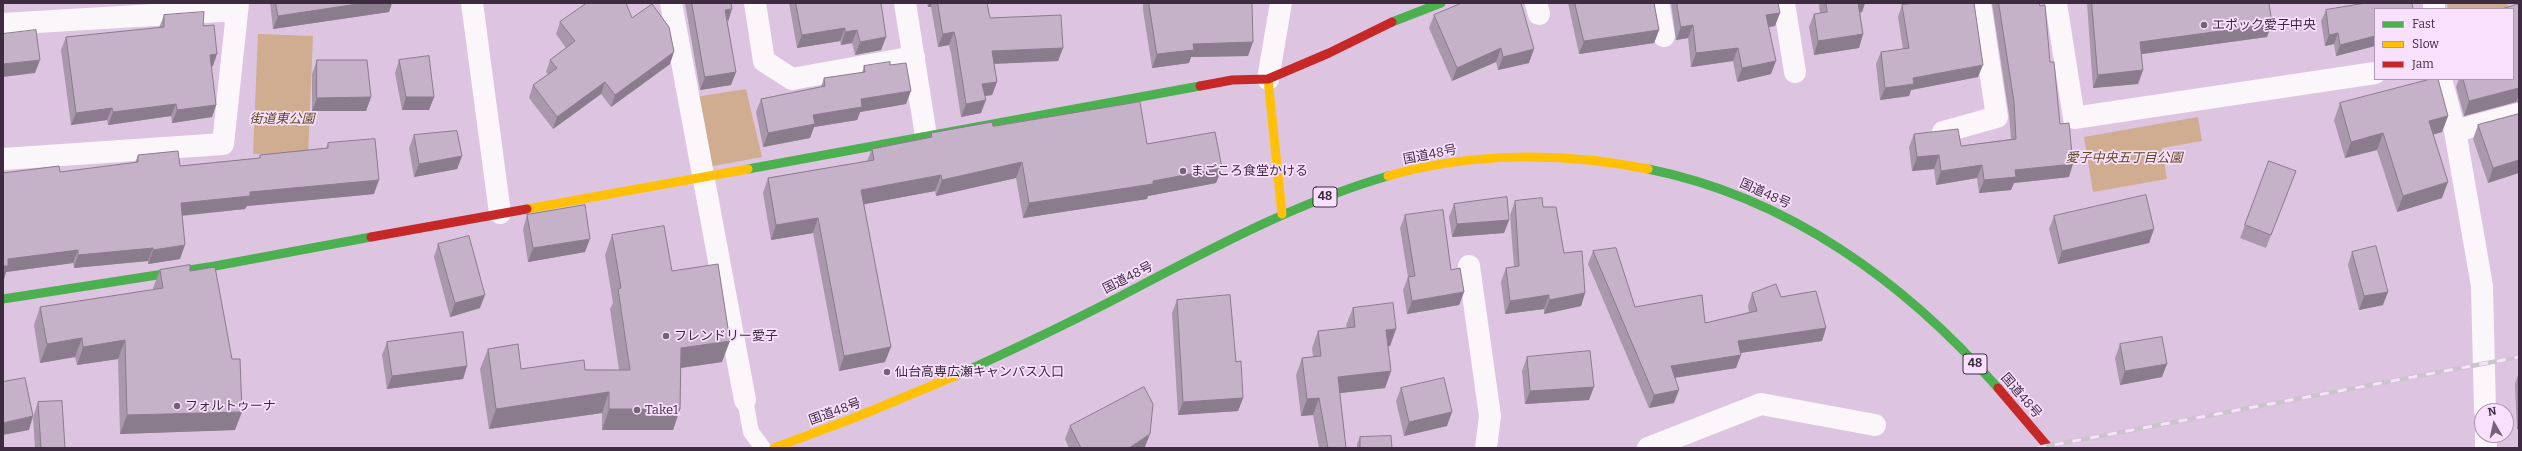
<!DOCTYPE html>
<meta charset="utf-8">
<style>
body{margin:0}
#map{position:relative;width:2522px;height:451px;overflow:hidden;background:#ddc4e1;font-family:Bitter,serif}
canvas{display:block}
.frame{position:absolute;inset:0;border:4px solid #3d2b40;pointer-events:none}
.legend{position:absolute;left:2374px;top:8px;width:140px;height:72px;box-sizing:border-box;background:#f9e1fd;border:1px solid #ae98b1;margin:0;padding:5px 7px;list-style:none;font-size:12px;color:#3d2b40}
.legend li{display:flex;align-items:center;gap:8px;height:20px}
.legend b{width:20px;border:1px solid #ae98b1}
.north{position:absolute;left:2474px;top:403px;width:40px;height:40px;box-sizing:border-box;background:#f9e1fd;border:1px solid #ae98b1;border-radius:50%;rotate:351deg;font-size:11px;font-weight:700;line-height:16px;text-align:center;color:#3d2b40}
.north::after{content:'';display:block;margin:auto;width:14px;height:18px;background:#756178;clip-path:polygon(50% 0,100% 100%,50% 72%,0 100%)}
</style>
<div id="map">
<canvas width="2522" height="451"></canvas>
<div class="frame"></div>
<ul class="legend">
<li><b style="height:5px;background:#4caf50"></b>Fast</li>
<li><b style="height:5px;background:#ffc107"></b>Slow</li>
<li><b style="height:5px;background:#c62828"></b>Jam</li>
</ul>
<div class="north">N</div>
</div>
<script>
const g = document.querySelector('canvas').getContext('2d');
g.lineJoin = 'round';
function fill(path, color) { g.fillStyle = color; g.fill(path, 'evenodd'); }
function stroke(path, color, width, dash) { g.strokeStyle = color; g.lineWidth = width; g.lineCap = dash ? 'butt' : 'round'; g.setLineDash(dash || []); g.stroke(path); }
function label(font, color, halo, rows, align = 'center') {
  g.font = font + ' Bitter,"Noto Sans JP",serif'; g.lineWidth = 3.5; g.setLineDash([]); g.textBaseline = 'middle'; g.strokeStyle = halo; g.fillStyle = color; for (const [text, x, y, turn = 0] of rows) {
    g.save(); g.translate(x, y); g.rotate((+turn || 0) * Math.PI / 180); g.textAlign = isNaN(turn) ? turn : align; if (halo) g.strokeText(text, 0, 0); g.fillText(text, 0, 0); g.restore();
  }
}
fill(new Path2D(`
 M2447 3H2507L2509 9H2448Z
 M258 34 313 36 308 156 253 154Z
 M746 89 762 157 708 167 695 97Z
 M2198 117 2202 141 2162 148 2167 179 2093 192 2084 137Z`), '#d0ad90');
stroke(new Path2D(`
 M745 400 751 432 763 448`), '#faf6fa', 16);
stroke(new Path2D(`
 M472 3 500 213
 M671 3 745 400
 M755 3 764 61 792 79 914 57
 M905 3 926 136
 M1536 3 1539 14
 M1658 3 1664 36
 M1784 3 1795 72
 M2056 3 2074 118 2375 73
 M2434 3V9
 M3 24 237 10
 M1268 79 1281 3
 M2441 79 2455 131 2482 286 2485 411
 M2455 131 2519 114
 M1943 132 1997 117 1980 3
 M3 159 223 144 238 3
 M1469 266 1490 416 1486 448
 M2486 435V448
 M1648 448 1761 404 1875 425`), '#faf6fa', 22);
stroke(new Path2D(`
 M1392 22 1441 3
 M748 169 1200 86
 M1648 169C1788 197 1905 282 1998 388
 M3 299 215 266 371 237
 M955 376C1010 351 1065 325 1119 297 1207 251 1292 204 1388 176`), '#4caf50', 9);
stroke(new Path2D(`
 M1268 79 1282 214
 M1388 176C1472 152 1563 152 1648 169
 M527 209 748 169
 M774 448 854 418 955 376`), '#ffc107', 9);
stroke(new Path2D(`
 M1200 86 1232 80 1268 79 1329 53 1392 22
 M371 237 527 209
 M1998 388 2049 448`), '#c62828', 9);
const rail = new Path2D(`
 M2037 448 2519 357`);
stroke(rail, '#cbc4cc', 4.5);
stroke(rail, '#f9e1fd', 3, [9]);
fill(new Path2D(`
 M270 3H392L389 12 273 29Z
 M685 3H731L727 22 736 72 731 85 700 90Z
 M789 3H881L886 37 881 50 855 55 852 43 841 45 840 41 797 48Z
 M927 3H987L990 18 1063 48 1058 61 994 64 997 82 992 95 985 96 981 113 961 117 951 53 949 45 938 47 931 7H928Z
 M1143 3H1252L1248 56 1191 57 1189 63 1152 68 1143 10Z
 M1568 3H1654L1659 30 1654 43 1579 54Z
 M1671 3H1778L1775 26 1769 27 1771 74 1737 82 1733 61 1691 67 1688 38 1676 40Z
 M1819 3H1865L1862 12 1860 13 1863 34 1859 48 1814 55 1809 27 1814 14 1820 13Z
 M1992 3H2039L2050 62 2069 177 2014 183 2011 190 1979 193 1977 178 1936 185 1934 169 1912 171 1909 147 1914 134 1961 146 2011 139 2009 115Z
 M2087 3H2269L2267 37 2141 54 2143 70 2138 84 2093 88Z
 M2519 4V103L2516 102 2464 116 2456 87 2459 79H2513Z
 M1902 5 1978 77 1911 90 1909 96 1880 100 1876 64 1881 52 1903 49 1898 17Z
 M2375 9V46L2336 56 2334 44 2325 46 2321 21 2326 10Z
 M164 15 203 26 213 66 211 67 216 105 212 117 172 123 171 116 108 125 107 120 71 125 61 50 66 37 159 28Z
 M1434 15 1529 63 1498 70 1496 62 1452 81 1429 28Z
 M632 18 670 64 611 107 601 94 553 129 529 98 533 85 548 74 546 72 550 60 566 48 556 34 560 22Z
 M317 60 371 97 366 111H312V74Z
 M399 60 434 97 429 110H402L395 73Z
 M890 65 906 104 860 112 857 120 814 127 810 138 763 147 756 112 761 99 821 87 824 78 862 73 864 66Z
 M2340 103 2448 116 2442 132 2433 135 2442 198 2397 212 2377 150 2345 158 2334 120Z
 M2519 114 2488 183 2473 139 2478 125Z
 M993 126 1147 144 1222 168 1216 183 1148 196 1147 199 1023 218 1016 178 936 196 935 191 864 204 885 362 839 371 813 233 771 240 763 193 768 178 867 161 872 149 930 137 931 133Z
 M414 135 462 156 457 169 414 177 409 148Z
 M328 143 374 194 247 206 245 209 182 216 180 259 148 264V261L74 268 73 263 6 272 4 279 3 173 60 172 135 163 138 155 180 166 259 158 260 155 326 148Z
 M2269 161 2296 171 2266 248 2240 238Z
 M1515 201 1543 207 1564 253 1585 293 1581 306 1544 314V309L1505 314 1501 282 1506 268 1514 267 1510 215Z
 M1454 204 1509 220 1504 233 1452 237 1449 217Z
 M527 215 585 252 528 262 523 229Z
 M1405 215 1451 270 1464 292 1459 305 1407 314 1403 290 1408 277 1400 228Z
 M2054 216 2154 229 2149 243 2058 264 2049 229Z
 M612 235 672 271 722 362 681 368 680 409 673 430H602V413L489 429 480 369 488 349 521 369 619 370 610 309 613 303 605 255Z
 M438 244 480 308 450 317 434 257Z
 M1593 251 1635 307 1705 323 1749 312 1748 306 1752 293 1781 297 1826 328 1822 341 1740 353 1736 368 1675 378 1674 403 1649 408 1588 264Z
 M2352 252 2383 305 2359 310 2348 265Z
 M160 270 190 271 235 430 120 434 118 359 77 365 75 357 40 363 34 325 40 307 153 290V288Z
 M1177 300 1236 362 1243 398 1238 411 1178 415 1172 313Z
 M1353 308 1396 329 1390 346H1388L1391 371 1385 388 1340 393 1346 448H1319L1313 415 1301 416 1296 375 1302 358 1313 357 1312 348 1318 331 1347 328 1346 325Z
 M387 342 467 366 463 379 387 389 382 355Z
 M2120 344 2162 377 2120 385 2115 358Z
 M1527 357 1589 400 1525 404 1522 371Z
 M2519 372V429H2517L2515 384Z
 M1401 388 1447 426 1404 436 1396 401Z
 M38 402 65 448H35L33 417 29 430Z
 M1070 426 1145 447 1144 448H1069L1065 439Z
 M1360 437 1392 448H1357V444Z`), '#a998ac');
fill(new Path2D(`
 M364 3H392L389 12 273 29 278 16Z
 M929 3H932L931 7H928Z
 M1857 3H1865L1862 12 1853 14Z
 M732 9 728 22 725 10Z
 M1780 13 1775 26 1761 28 1766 15Z
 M2272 24 2267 37 2135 55 2140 42Z
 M1693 25 1688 38 1676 40 1681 27Z
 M845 28 840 41 797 48 802 35Z
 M857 30 852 43 841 45 845 32Z
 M1659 30 1654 43 1579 54 1584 41Z
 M954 32 949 45 938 47 943 34Z
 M2338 33 2334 44 2325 46 2329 35Z
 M1863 34 1859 48 1814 55 1818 41Z
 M2375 36V46L2336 56 2340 45Z
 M886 37 881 50 855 55 860 42Z
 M1253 42 1248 56 1191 57 1189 63 1152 68 1157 54 1193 44Z
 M1063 48 1058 61 988 64 992 51Z
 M1501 48 1496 62 1452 81 1457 68Z
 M1738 48 1733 61 1691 67 1696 53Z
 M1534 49 1529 63 1498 70 1503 57Z
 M674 52 670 64 611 107 615 95Z
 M217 54 213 66 205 68 210 55Z
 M40 60 35 73 3 77V64Z
 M1776 61 1771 74 1737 82 1742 68Z
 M1983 65 1978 77 1911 90 1909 96 1880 100 1885 88 1913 78Z
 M2143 70 2138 84 2093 88 2098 75Z
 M736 72 731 85 700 90 705 77Z
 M605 82 601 94 553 129 557 117Z
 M997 82 992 95 977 97 982 84Z
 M2519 88V94L2516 102 2464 116 2469 101Z
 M911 91 906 104 860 112 857 120 814 127 810 138 763 147 768 133 813 115 861 99Z
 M371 97 366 111H312L317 98Z
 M406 97H434L429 110H402Z
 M986 100 981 113 961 117 966 104Z
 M176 104 171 116 108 125 113 112Z
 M216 105 212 117 172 123 177 110Z
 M112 108 107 120 71 125 76 113Z
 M2448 116 2442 132 2423 137 2429 121Z
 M2383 133 2377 150 2345 158 2351 142Z
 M1939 155 1934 169 1912 171 1917 157Z
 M462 156 457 169 414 177 419 164Z
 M2519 160V173L2488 183 2493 168Z
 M1022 162 1016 178 936 196 942 180Z
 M2073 164 2069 177 2014 183 2011 190 1979 193 1984 180 2015 170Z
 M1982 165 1977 178 1936 185 1941 171Z
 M1222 168 1216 183 1148 196 1147 199 1023 218 1029 203 1153 181Z
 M941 175 935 191 855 206 861 190Z
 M379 180 374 194 247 206 245 209 176 216 181 203 250 192Z
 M2448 182 2442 198 2397 212 2403 196Z
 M818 218 813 233 771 240 776 225Z
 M1509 220 1504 233 1452 237 1457 224Z
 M2154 229 2149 243 2058 264 2062 251Z
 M590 239 585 252 528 262 533 248Z
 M185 245 180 259 148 264 153 250Z
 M153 248 148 261 74 268 78 255Z
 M78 250 73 263 6 272 4 279H3V266L8 259Z
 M1464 292 1459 305 1407 314 1412 301Z
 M2388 292 2383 305 2359 310 2364 296Z
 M1585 293 1581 306 1544 314 1549 300Z
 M485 295 480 308 450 317 455 303Z
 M1549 295 1544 309 1505 314 1510 301Z
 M1826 328 1822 341 1733 354 1738 341Z
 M1396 329 1390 346 1380 347 1386 330Z
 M82 338 75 357 40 363 47 344Z
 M125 340 118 359 77 365 83 347Z
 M730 341 722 362 673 369 681 348Z
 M891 347 885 362 839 371 844 356Z
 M1741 355 1736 368 1666 379 1671 366Z
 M2167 364 2162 377 2120 385 2125 371Z
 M467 366 463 379 387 389 392 376Z
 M1391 371 1385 388 1332 394 1338 377Z
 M1594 387 1589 400 1525 404 1530 391Z
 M1679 390 1674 403 1649 408 1654 395Z
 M609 392 602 413 489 429 496 409Z
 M1243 398 1238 411 1178 415 1183 402Z
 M1319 398 1313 415 1301 416 1307 399Z
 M609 409H680L673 430H602Z
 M242 412 235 430 120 434 127 415Z
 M1452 412 1447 426 1404 436 1409 422Z
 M33 416 29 430 3 435V423Z
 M2519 424V429H2517Z
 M1150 434 1145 447 1144 448H1129Z`), '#8a7c8c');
const building = new Path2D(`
 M276 3H364L278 16Z
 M587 3H626L632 18 652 4 669 27 674 52 615 95 605 82 557 117 533 85 557 68 550 60 575 41 560 22Z
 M692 3H731L732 9 725 10 736 72 705 77Z
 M796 3H881L886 37 860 42 857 30 845 32V28L802 35Z
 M938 3H987L990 18 1061 15 1063 48 992 51 997 82 982 84 986 100 966 104 956 40 954 32 943 34Z
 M1149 3H1252L1253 42 1193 44 1194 50 1157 54Z
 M1462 3H1521L1534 49 1503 57 1501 48 1457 68 1434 15Z
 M1575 3H1654L1659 30 1584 41Z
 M1677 3H1778L1780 13 1766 15 1776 61 1742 68 1738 48 1696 53 1693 25 1681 27Z
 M1826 3H1858L1863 34 1818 41 1814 14 1827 12Z
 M1915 3H1974L1983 65 1913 78 1914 84 1885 88 1881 52 1909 48 1902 5Z
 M1999 3H2039L2040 6 2045 5 2050 62H2054L2060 124 2069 123 2073 164 2015 170 2016 177 1984 180 1982 165 1941 171 1939 155 1917 157 1914 134 1958 129 1961 146 2016 139 2014 102Z
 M2092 3H2269L2272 24 2140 42 2143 70 2098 75Z
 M2366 3H2412L2413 9H2375V36L2340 45 2338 33 2329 35 2326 10Z
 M2519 4V88L2469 101 2463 79H2513V9H2502Z
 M204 12 203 26 214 25 217 54 210 55 216 105 177 110 176 104 113 112 112 108 76 113 66 37 164 27V15Z
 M36 30 40 60 3 64V34Z
 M429 56 434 97H406L399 60Z
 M317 60H367L371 97 317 98Z
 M890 62V65L906 63 911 91 861 99 862 107 813 115 815 124 768 133 761 99 825 86 824 78 865 72 864 66Z
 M2431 79H2438L2448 116 2429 121 2448 182 2403 196 2383 133 2351 142 2340 103Z
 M1140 102 1147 144 1215 132 1222 168 1153 181V184L1029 203 1022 162 942 180 941 175 861 190 891 347 844 356 818 218 776 225 768 178 874 160 872 149 932 137 931 133 992 122 993 126Z
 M2519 114V160L2493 168 2478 125Z
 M457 131 462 156 419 164 414 135Z
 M375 139 379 180 250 192V196L181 203 185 245 153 250V248L78 255V250L8 259V266H3V173L59 166 60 172 138 162V155L178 151 180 166 260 158V155L328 148V143Z
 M2269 161 2296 171 2271 235 2245 225Z
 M2146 195 2154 229 2062 251 2054 216Z
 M1507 197 1509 220 1457 224 1454 204Z
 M1542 198 1543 207H1556L1564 253 1582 251 1585 293 1549 300V295L1510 301 1506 268 1519 266 1515 201Z
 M585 205 590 239 533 248 527 215Z
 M1443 210 1451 270 1460 268 1464 292 1412 301 1408 277 1415 276 1405 215Z
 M664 226 672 271 718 264 730 341 681 348 680 409H609V392L496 409 488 349 518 344 521 369 584 360 585 370H630L618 289 621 288 612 235Z
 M469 236 485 295 455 303 438 244Z
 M2376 246 2388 292 2364 296 2352 252Z
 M1616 248 1635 307 1702 295 1705 323 1757 311 1752 293 1776 284 1781 297 1816 291 1826 328 1738 341 1741 355 1671 366 1679 390 1654 395 1593 251Z
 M190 265V271L215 267 232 359H240L242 412 127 415 125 340 83 347 82 338 47 344 40 307 163 288 160 270Z
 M1230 295 1236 362 1241 361 1243 398 1183 402 1177 300Z
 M1393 303 1396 329 1386 330 1391 371 1338 377 1346 448H1328L1319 398 1307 399 1302 358 1321 356 1318 331 1355 327 1353 308Z
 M463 332 467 366 392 376 387 342Z
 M2162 337 2167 364 2125 371 2120 344Z
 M1590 351 1594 387 1530 391 1527 357Z
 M25 378 33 416 3 423V382Z
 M1444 378 1452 412 1409 422 1401 388Z
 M1144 387 1153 404 1150 434 1129 448H1081L1070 426Z
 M62 401 65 448H41L38 402Z
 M1391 436 1392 448H1360V437Z`);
fill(building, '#c5b1c8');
stroke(building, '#8a7c8c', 1);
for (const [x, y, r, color] of [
 [2204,25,4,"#756178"],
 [1183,171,4,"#756178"],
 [666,336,4,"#756178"],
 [887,372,4,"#756178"],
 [177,406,4,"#756178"],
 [637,410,4,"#756178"]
]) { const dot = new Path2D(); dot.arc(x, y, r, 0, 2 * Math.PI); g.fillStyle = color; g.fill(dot); stroke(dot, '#f9e1fd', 1.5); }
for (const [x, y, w] of [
 [1325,197,24],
 [1975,364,24]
]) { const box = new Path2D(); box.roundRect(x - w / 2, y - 10, w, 20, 3); g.fillStyle = '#f9e1fd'; g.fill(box); stroke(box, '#3d2b40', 1); }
label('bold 12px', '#3d2b40', null, [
 ["48",1325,197],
 ["48",1975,364]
]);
label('13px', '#3d2b40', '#f9e1fd', [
 ["エポック愛子中央",2212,25],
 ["まごころ食堂かける",1191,171],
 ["フレンドリー愛子",674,336],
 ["仙台高専広瀬キャンパス入口",895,372],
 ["フォルトゥーナ",185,406],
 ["Take1",645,410]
], 'left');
label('italic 13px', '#5f4920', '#f9e1fd', [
 ["街道東公園",282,119],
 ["愛子中央五丁目公園",2124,158]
]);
label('13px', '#3d2b40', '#f9e1fd', [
 ["国道48号",1430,155,-11],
 ["国道48号",1765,194,24],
 ["国道48号",1128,278,-27],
 ["国道48号",2021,396,49],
 ["国道48号",835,412,-20]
]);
</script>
